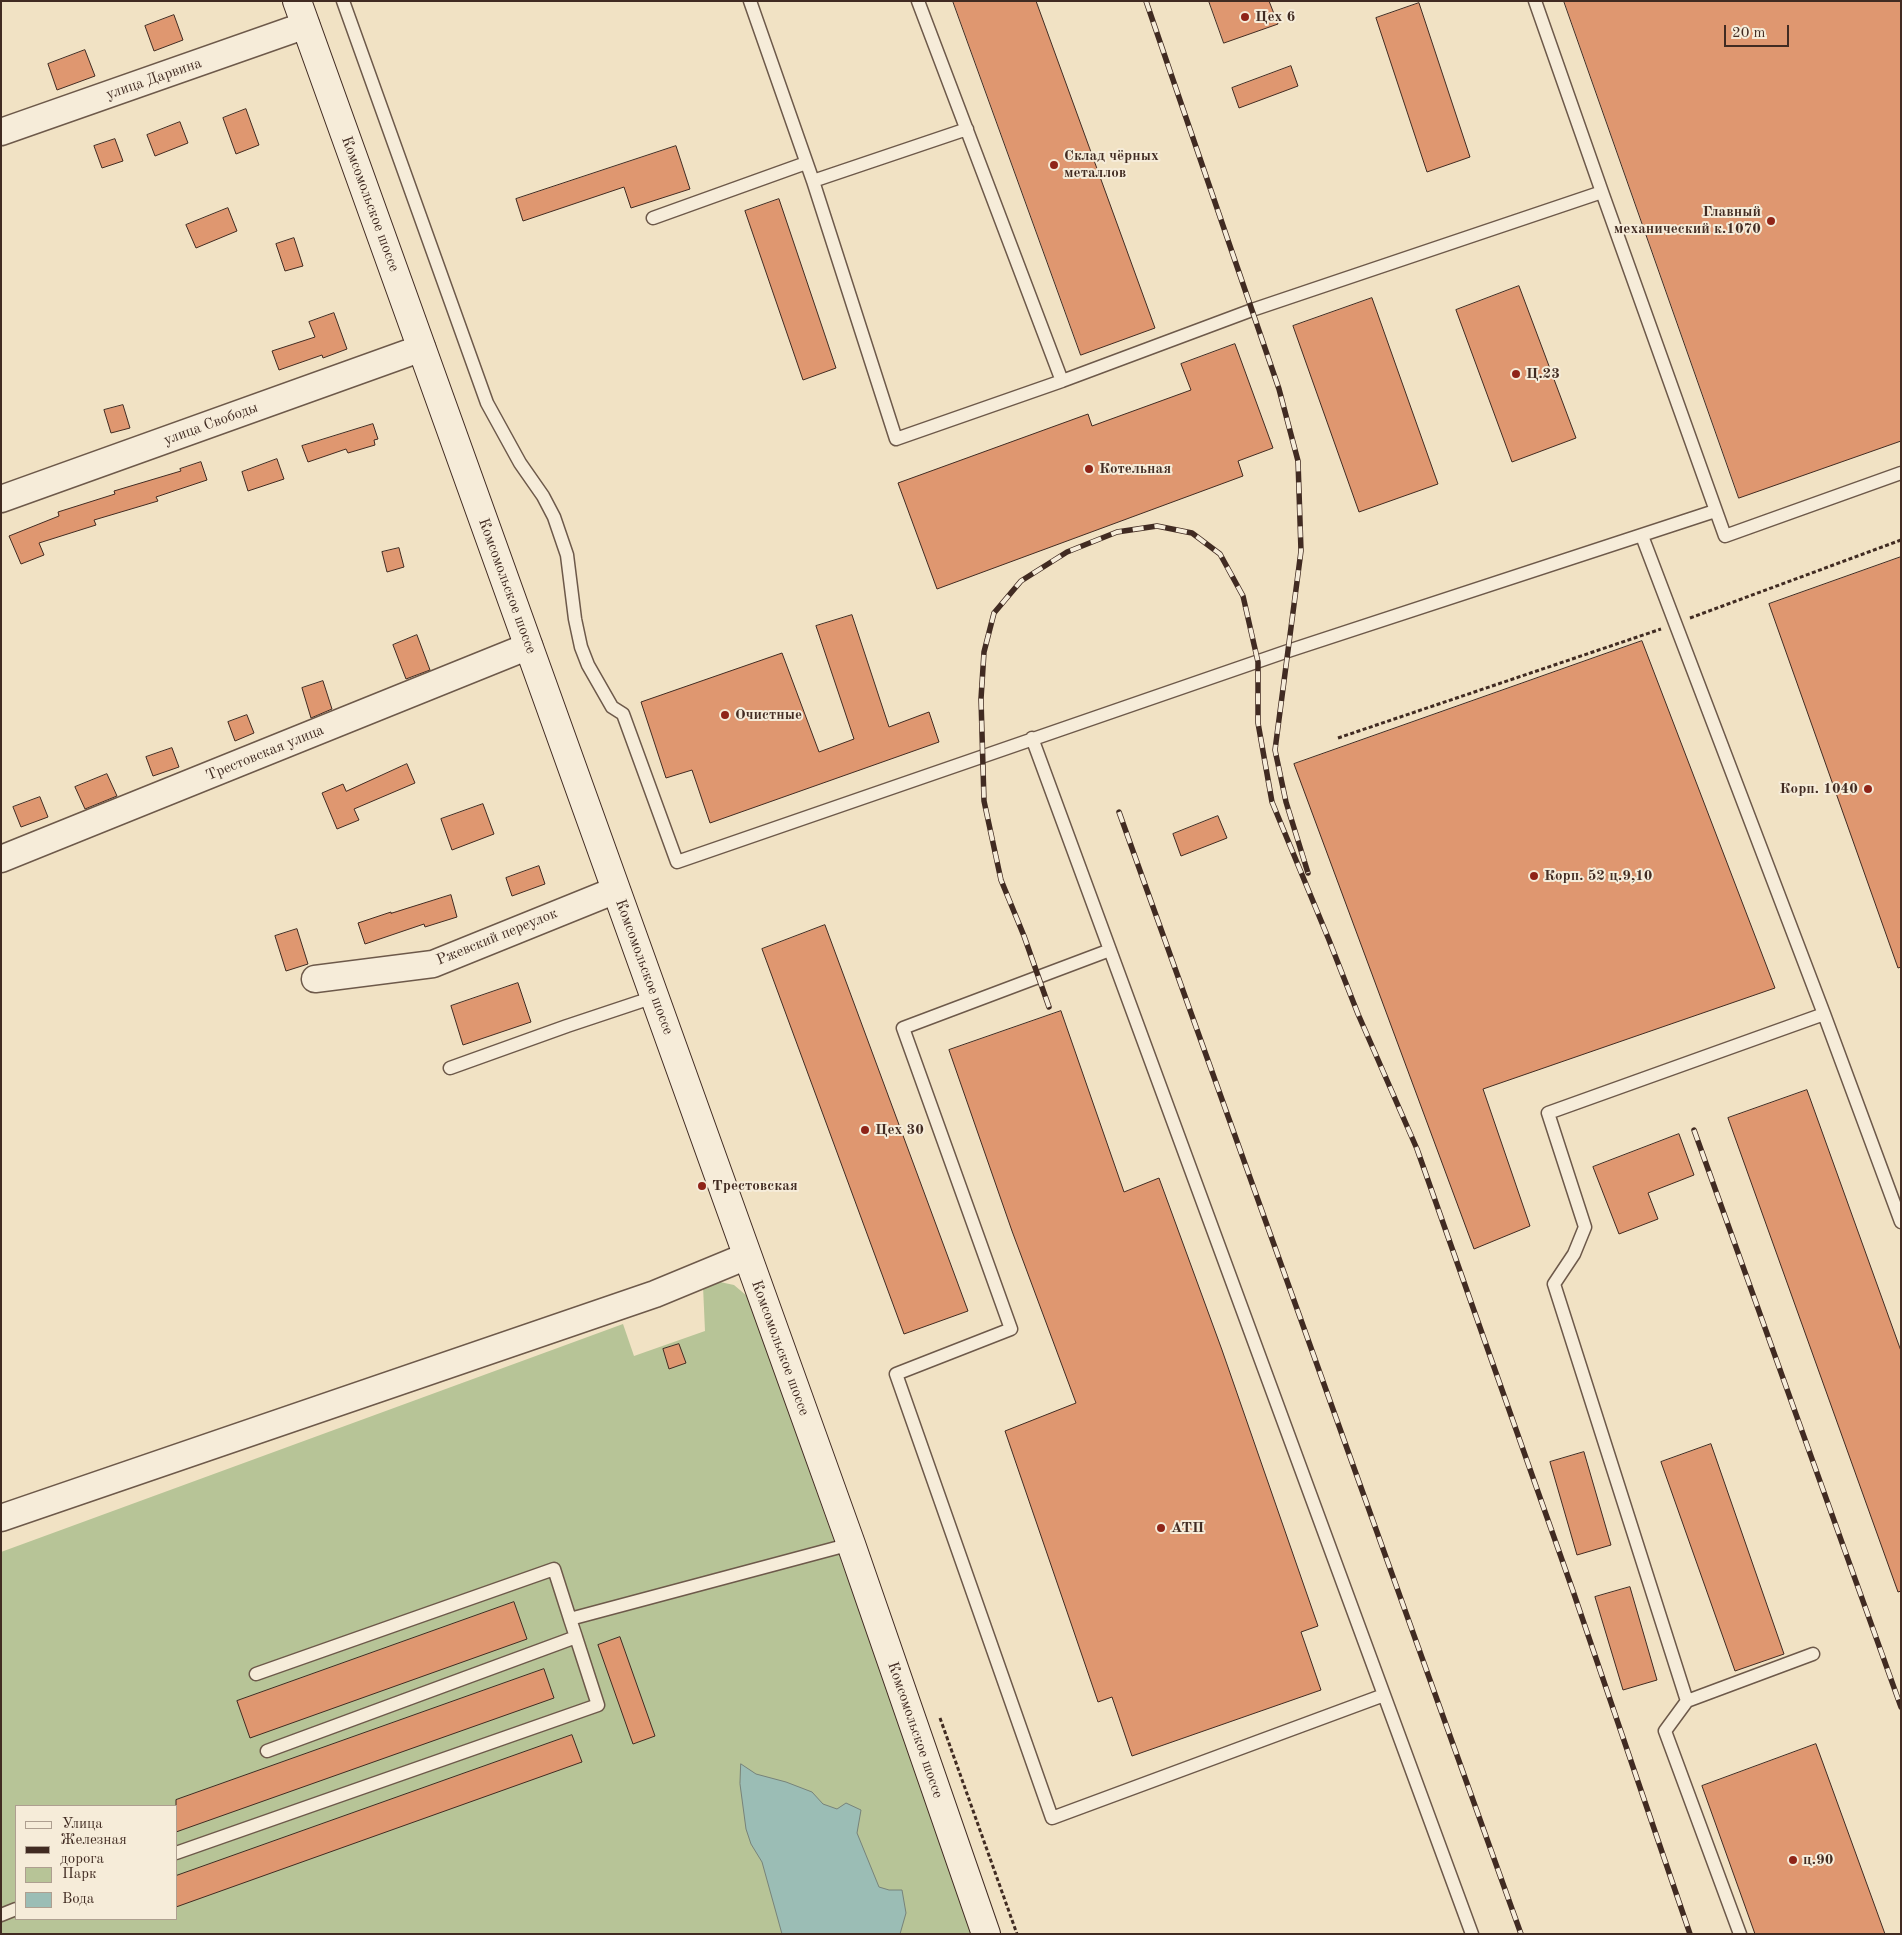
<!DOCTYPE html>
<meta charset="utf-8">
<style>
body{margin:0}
#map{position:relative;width:1902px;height:1935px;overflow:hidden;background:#f1e2c4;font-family:"Old Standard TT",serif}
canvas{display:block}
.frame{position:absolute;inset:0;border:2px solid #412b22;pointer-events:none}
.legend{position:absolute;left:15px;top:1805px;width:162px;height:115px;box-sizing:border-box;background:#f6ecd9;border:1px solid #ae9f90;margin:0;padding:6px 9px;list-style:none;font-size:15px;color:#412b22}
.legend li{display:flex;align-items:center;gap:10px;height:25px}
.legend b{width:25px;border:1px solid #ae9f90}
.scale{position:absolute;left:1724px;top:25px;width:65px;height:22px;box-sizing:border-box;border:2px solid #412b22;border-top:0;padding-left:6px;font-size:15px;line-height:18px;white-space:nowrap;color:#412b22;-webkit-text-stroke:4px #f6ecd9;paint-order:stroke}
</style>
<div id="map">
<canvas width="1902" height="1935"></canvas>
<div class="frame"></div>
<ul class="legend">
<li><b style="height:6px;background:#f6ecd9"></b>Улица</li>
<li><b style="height:6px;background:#412b22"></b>Железная дорога</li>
<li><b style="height:14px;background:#b7c497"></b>Парк</li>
<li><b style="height:14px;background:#9bbdb5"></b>Вода</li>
</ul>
<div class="scale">20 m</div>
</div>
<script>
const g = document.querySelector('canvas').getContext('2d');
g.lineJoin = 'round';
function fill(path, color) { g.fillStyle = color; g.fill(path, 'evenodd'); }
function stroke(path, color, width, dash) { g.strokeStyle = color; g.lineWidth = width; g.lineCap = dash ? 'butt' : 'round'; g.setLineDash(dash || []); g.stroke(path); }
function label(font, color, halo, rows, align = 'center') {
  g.font = font + ' "Old Standard TT",serif'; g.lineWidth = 4; g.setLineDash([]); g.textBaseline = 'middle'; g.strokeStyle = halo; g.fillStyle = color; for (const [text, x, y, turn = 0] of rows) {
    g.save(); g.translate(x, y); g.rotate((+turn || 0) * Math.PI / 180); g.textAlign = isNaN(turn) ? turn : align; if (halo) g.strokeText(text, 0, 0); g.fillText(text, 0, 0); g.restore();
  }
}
fill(new Path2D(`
 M720 1282 734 1285 747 1296 974 1934H1V1552L623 1324 634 1356 705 1331 703 1286ZM16 1806H176V1919H16Z`), '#b7c497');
const water = new Path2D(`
 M741 1764 756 1774 786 1782 812 1792 823 1804 837 1809 846 1803 861 1810 857 1833 879 1887 889 1890H902L906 1913 900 1934H782L762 1862 751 1844 746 1829 740 1784Z`);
fill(water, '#9bbdb5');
stroke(water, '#77837a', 1);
const building = new Path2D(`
 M953 1H1036L1155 328 1081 355Z
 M1209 1H1269L1278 24 1224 43Z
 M1564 1H1901V441L1739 498Z
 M1419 3 1470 157 1427 172 1376 18Z
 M174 15 183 40 154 51 145 26Z
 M85 50 95 76 57 90 48 64Z
 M1291 66 1298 86 1239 108 1232 88Z
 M246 109 259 145 236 154 223 118Z
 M180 122 188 143 155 156 147 135Z
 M115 139 123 161 102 168 94 146Z
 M676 146 690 189 631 208 624 187 523 221 516 199Z
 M779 199 836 368 803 380 745 211Z
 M228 208 237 231 196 248 186 225Z
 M294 238 303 266 285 271 276 244Z
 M1519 286 1576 438 1512 462 1456 310Z
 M1372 298 1438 484 1359 512 1293 326Z
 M334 313 347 349 323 358 322 355 279 370 272 351 315 337 309 322Z
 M1235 344 1273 448 1238 461 1243 476 937 589 898 483 1088 414 1092 426 1191 390 1181 364Z
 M123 405 130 428 111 433 104 410Z
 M373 424 378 439 374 440 375 445 348 453 346 449 308 462 302 446Z
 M277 459 284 479 248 491 242 472Z
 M201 462 207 480 156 497 158 501 94 520 96 525 39 543 44 555 21 564 9 536 59 516 58 512 115 494 114 491 181 471 180 469Z
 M399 548 404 567 387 572 382 552Z
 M1901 557V967L1898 968 1769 604Z
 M852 615 889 727 929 712 939 742 710 823 692 770 666 778 641 702 782 653 819 752 854 739 816 626Z
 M417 635 430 670 406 679 393 645Z
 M1642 641 1775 988 1483 1089 1530 1226 1474 1249 1294 764Z
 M323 681 332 709 311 718 302 688Z
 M247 715 254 733 235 741 228 722Z
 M172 748 179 767 153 776 146 757Z
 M407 764 415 783 354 809 359 820 337 829 322 793 343 784 346 791Z
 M107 774 117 796 85 809 75 787Z
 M40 797 48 817 21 827 13 807Z
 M483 804 494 834 452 850 441 819Z
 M1218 816 1227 838 1181 856 1173 834Z
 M539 866 545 884 512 896 506 878Z
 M451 895 457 917 425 927 424 924 365 944 358 923 391 912V913Z
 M825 925 968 1311 904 1334 762 949Z
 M297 929 308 964 286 971 275 936Z
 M518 983 531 1022 463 1045 451 1006Z
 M1061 1011 1124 1192 1159 1178 1222 1350 1318 1626 1301 1632 1321 1690 1132 1756 1112 1697 1098 1702 1005 1431 1076 1403 1012 1231 949 1050Z
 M1807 1090 1901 1351V1591L1898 1592 1728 1118Z
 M1679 1134 1694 1175 1648 1193 1658 1219 1619 1234 1593 1167Z
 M679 1344 686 1363 669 1369 663 1349Z
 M1711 1444 1784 1654 1735 1671 1661 1462Z
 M1584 1452 1611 1545 1577 1555 1550 1462Z
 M1630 1587 1657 1680 1623 1690 1595 1597Z
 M514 1602 527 1639 250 1738 237 1701Z
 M620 1637 655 1736 633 1744 598 1645Z
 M544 1669 554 1698 176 1832V1800Z
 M572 1735 582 1762 176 1907V1876Z
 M1816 1744 1885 1934H1755L1702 1786Z`);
fill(building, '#df9770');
stroke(building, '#412b22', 1);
const lane = new Path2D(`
 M343 1 487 403 520 463 543 496 554 517 567 555 575 619 581 647 588 665 612 707 623 714 677 862 1288 651 1715 511
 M750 1 813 181 967 129
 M918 1 1062 381 1252 310 1602 192 1725 536 1901 473
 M1535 1 1602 192
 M813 181 896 439 1062 381
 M653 218 806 163
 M1642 536 1824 1014 1901 1222
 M1032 738 1472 1934
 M1110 950 903 1028 1011 1329 896 1374 1052 1818 1384 1695
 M450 1068 567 1026 654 997
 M256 1674 554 1569 570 1619
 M1687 1701 1813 1654
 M267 1751 576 1637 570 1619 851 1544
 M176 1853 598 1705 576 1637
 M1 1915 16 1909
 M1740 1934 1665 1731 1687 1701 1554 1284 1574 1254 1585 1227 1548 1113 1824 1014`);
const street = new Path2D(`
 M1 132 306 25
 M1 499 422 348
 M1 859 529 646
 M315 979 433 964 616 890
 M1 1518 655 1294 747 1256`);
const secondary = new Path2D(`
 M297 1 851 1544 986 1934`);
stroke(lane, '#6d594a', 15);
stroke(street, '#6d594a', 29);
stroke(secondary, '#412b22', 30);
stroke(new Path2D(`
 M1690 618 1901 540
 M1338 738 1661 629
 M940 1718 1017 1934`), '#412b22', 3, [4, 2.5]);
stroke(lane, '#f6ecd9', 12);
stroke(street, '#f6ecd9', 26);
stroke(secondary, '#f6ecd9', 28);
const rail = new Path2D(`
 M1146 1 1279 389 1298 461 1301 551 1275 750 1286 802 1308 873
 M1119 812 1521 1934
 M1049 1007 1024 936 1001 880 984 801 981 699 984 652 994 613 1021 581 1067 552 1117 532 1157 526 1192 533 1220 554 1243 596 1258 662V723L1272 802 1329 940 1358 1014 1417 1149 1573 1591 1690 1934
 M1694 1130 1901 1707`);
stroke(rail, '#412b22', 5.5);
stroke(rail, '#f6ecd9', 4, [11]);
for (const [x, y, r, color] of [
 [1245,17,5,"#8f2418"],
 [1054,165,5,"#8f2418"],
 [1771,221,5,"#8f2418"],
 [1516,374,5,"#8f2418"],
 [1089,469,5,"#8f2418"],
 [725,715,5,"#8f2418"],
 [1868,789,5,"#8f2418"],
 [1534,876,5,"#8f2418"],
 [865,1130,5,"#8f2418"],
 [702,1186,5,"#8f2418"],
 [1161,1528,5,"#8f2418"],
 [1793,1860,5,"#8f2418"]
]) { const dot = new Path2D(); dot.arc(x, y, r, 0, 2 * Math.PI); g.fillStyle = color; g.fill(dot); stroke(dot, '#f6ecd9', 2); }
label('bold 15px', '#412b22', '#f6ecd9', [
 ["Цех 6",1255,17],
 ["Склад чёрных",1064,156],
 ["металлов",1064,173],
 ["Главный",1761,212,"right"],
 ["механический к.1070",1761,229,"right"],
 ["Ц.23",1526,374],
 ["Котельная",1099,469],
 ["Очистные",735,715],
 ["Корп. 1040",1858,789,"right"],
 ["Корп. 52 ц.9,10",1544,876],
 ["Цех 30",875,1130],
 ["Трестовская",712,1186],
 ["АТП",1171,1528],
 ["ц.90",1803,1860]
], 'left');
label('15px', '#412b22', '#f6ecd9', [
 ["улица Дарвина",154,79,-19],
 ["Комсомольское шоссе",370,204,70],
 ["улица Свободы",211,424,-20],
 ["Комсомольское шоссе",507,586,70],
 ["Трестовская улица",265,753,-22],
 ["Ржевский переулок",497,937,-22],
 ["Комсомольское шоссе",644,967,70],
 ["Комсомольское шоссе",780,1348,70],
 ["Комсомольское шоссе",915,1730,71]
]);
</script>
